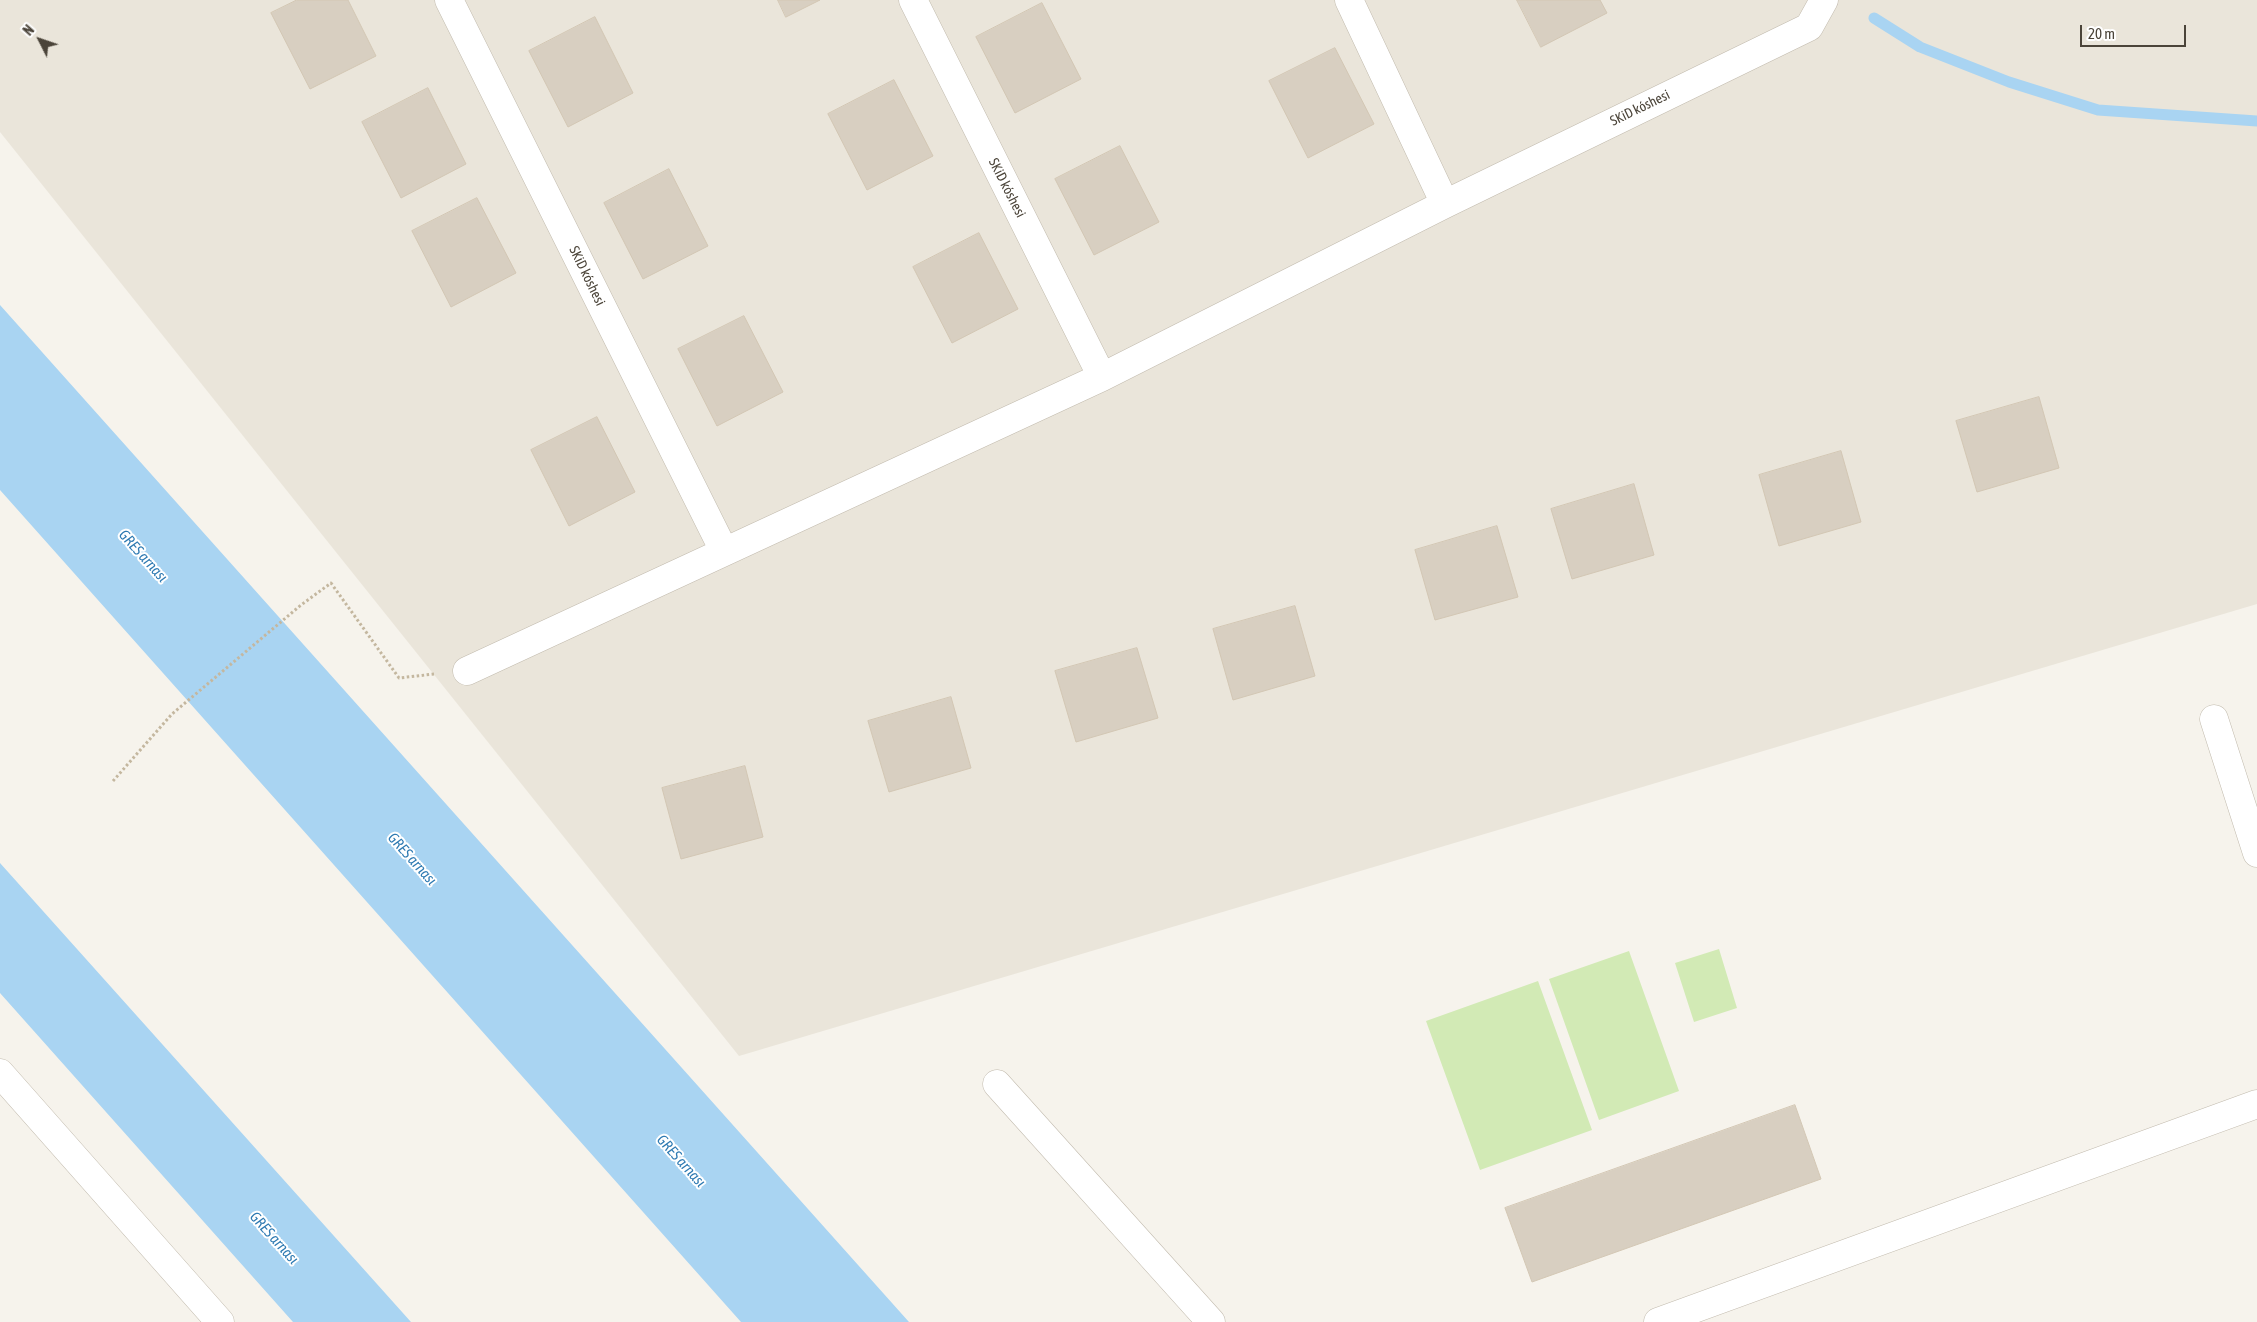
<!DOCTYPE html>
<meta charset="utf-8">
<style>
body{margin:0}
#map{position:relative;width:2257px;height:1322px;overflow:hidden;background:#f6f3ec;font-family:"Asap Condensed",sans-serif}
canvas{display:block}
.north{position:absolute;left:15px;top:15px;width:50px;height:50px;-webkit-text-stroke:4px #fff;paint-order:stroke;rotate:311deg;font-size:14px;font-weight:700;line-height:20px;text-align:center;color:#4b4439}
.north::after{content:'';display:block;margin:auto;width:18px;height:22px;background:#4b4439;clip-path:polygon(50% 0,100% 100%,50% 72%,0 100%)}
.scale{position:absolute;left:2080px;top:25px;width:106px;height:22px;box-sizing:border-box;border:2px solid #4b4439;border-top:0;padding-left:6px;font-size:15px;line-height:18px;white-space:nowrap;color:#4b4439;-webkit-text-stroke:4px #fff;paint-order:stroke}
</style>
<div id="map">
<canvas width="2257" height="1322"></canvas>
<div class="north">N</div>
<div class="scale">20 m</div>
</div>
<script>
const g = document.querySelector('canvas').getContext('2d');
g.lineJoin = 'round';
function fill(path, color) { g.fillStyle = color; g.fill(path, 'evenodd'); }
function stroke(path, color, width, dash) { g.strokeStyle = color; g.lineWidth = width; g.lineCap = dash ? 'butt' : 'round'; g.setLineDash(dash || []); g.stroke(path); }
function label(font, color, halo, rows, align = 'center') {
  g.font = font + ' "Asap Condensed",sans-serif'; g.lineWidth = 4; g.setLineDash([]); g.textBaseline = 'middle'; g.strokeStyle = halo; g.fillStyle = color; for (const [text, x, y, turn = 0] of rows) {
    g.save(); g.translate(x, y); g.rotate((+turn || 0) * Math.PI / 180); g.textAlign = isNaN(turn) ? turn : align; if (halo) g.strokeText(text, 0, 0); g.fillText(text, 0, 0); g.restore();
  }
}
fill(new Path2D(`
 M0 0H2257V604L739 1056 0 132Z`), '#eae5da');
fill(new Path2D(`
 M1719 949 1737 1008 1694 1022 1675 963Z
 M1629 951 1679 1091 1599 1120 1549 979Z
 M1538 981 1592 1130 1480 1170 1426 1021Z`), '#d2eab5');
fill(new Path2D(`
 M0 305 909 1322H741L0 490Z
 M0 863 411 1322H293L0 993Z`), '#a9d4f2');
stroke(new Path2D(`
 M1874 18 1920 47 2009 82 2098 110 2257 121`), '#a9d4f2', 11);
const building = new Path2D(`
 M297 0H348L376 56 310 89 271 13Z
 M778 0H820L786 17Z
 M1517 0H1600L1607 13 1541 47Z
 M1042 3 1081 79 1015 113 976 37Z
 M595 17 633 93 568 127 529 51Z
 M1335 48 1374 124 1308 158 1269 81Z
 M894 80 933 156 867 190 828 114Z
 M428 88 466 164 401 198 362 122Z
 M1120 146 1159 222 1094 255 1055 179Z
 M669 169 708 246 643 279 604 203Z
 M477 198 516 273 451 307 412 231Z
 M979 233 1018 309 952 343 913 267Z
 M744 316 783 392 717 426 678 349Z
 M2039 397 2059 468 1977 492 1956 421Z
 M597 417 635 492 569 526 531 450Z
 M1841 451 1861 522 1779 546 1759 475Z
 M1634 484 1654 555 1572 579 1551 509Z
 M1497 526 1518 597 1435 620 1415 550Z
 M1295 606 1315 676 1233 700 1213 629Z
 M1137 648 1158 718 1076 742 1055 671Z
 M951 697 971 768 889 792 868 721Z
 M745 766 763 837 681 859 662 788Z
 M1795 1105 1821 1179 1532 1282 1505 1208Z`);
fill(building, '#d8cfc1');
stroke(building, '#d3c7b4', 1);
const minor = new Path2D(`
 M449 0 724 551
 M913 0 1102 377
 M1349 0 1445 204
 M467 671 1102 377 1445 204 1809 27 1824 0
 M2214 719 2257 853
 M0 1073 220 1322
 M997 1084 1211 1322
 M1658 1322 2257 1104`);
stroke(minor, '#c2bbae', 29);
stroke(new Path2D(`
 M113 781 172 714 301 605 331 583 399 678 434 674`), '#c4b79f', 3, [2.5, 2.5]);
stroke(minor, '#fff', 28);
label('14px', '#4b4439', '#fff', [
 ["SKiD kóshesi",1640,108,-26],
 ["SKiD kóshesi",1007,188,63],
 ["SKiD kóshesi",587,276,64]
]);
label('italic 15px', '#2e7ab2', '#fff', [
 ["GRES arnası",143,556,48],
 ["GRES arnası",412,859,48],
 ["GRES arnası",681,1161,48],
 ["GRES arnası",274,1238,48]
]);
</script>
